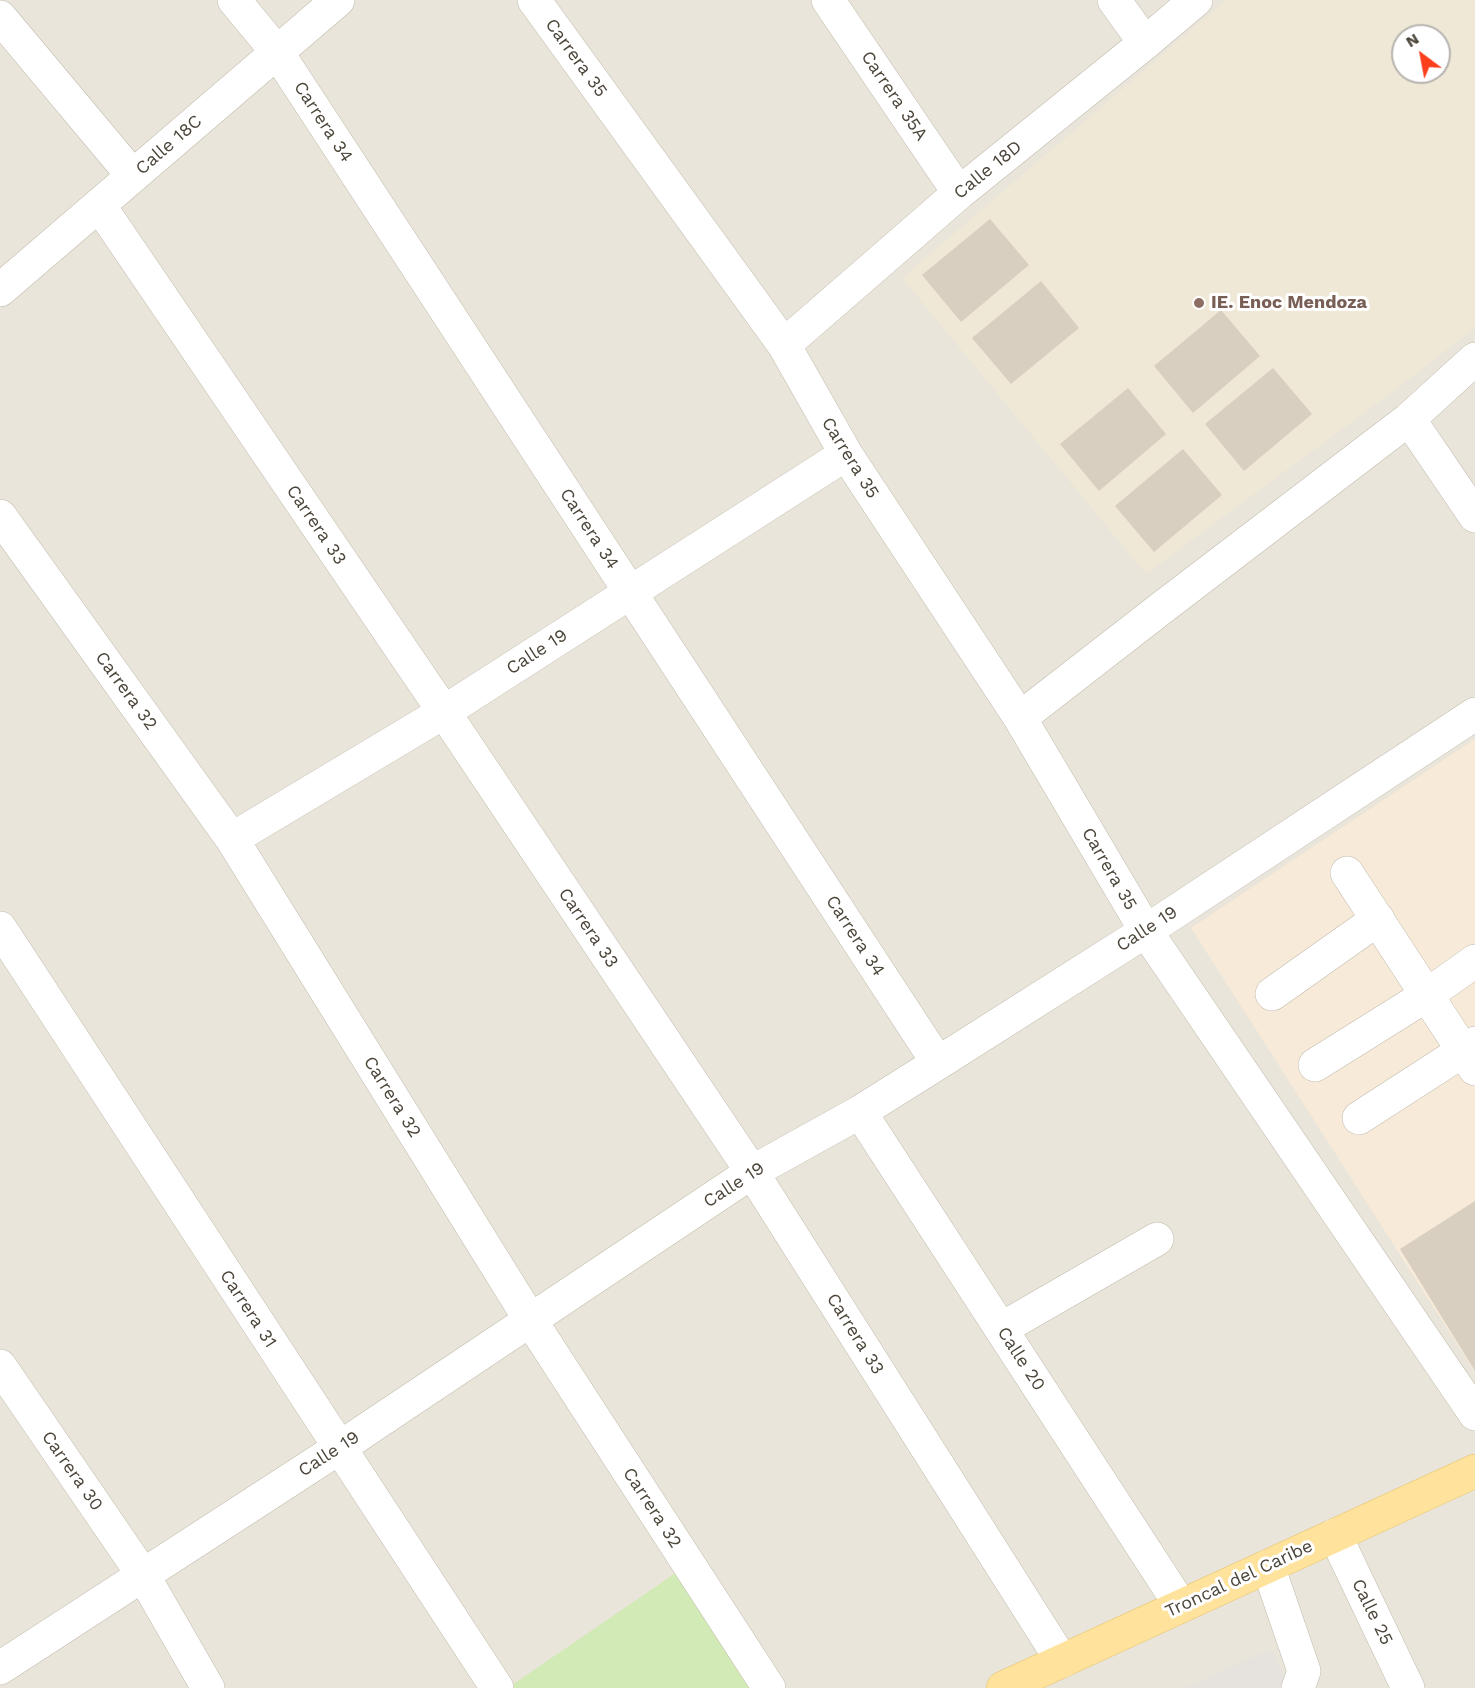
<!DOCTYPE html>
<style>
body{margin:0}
#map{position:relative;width:1475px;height:1688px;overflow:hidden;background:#f6f3ec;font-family:"Work Sans",sans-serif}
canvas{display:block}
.north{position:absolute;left:1391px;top:24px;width:60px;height:60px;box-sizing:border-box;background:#fff;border:2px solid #b7b4b0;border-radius:50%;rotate:328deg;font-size:16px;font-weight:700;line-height:24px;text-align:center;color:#4b4439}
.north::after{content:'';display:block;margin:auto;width:21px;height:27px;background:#fc3f1d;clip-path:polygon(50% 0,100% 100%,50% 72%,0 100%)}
</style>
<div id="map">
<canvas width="1475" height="1688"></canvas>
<div class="north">N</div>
</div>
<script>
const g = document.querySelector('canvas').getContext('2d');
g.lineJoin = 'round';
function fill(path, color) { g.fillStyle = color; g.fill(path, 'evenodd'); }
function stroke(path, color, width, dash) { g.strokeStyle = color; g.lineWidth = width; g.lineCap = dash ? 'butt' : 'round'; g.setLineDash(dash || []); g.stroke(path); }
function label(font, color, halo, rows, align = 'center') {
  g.font = font + ' "Work Sans",sans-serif'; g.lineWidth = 6; g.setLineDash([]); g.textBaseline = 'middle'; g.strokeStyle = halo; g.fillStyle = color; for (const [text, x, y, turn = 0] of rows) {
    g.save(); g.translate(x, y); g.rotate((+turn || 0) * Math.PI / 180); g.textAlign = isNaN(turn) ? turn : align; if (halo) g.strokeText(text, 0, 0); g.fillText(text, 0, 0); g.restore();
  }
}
fill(new Path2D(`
 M0 0H1475V1688H0ZM1403 36H1439V72H1403Z`), '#eae5da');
fill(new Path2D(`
 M1475 739V1372L1191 928Z`), '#f7ead8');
fill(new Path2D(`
 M1272 1649 1290 1688H1185Z`), '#e6e2dd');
fill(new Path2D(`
 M1226 0H1475V328L1395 390 1146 574 902 278ZM1403 36H1439V72H1403Z`), '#efe8d6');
fill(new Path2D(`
 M683 1568 764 1688H509V1687Z`), '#d2eab5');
fill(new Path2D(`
 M990 219 1029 265 961 322 922 275Z
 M1041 281 1079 328 1011 384 972 338Z
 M1221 310 1260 356 1193 413 1154 366Z
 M1273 368 1312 414 1244 471 1205 424Z
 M1128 388 1166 434 1099 491 1060 444Z
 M1183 449 1222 495 1154 552 1115 506Z
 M1475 1201V1371L1400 1249Z`), '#d8cfc1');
const minor = new Path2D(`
 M234 0 277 52 938 1063
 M534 0 784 345 846 454 1020 718 1146 931 1475 1414
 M828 0 959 193
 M1114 0 1145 43
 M0 17 133 176
 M99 205 444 712 752 1172 1062 1661
 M0 290 338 0
 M784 345 959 193 1145 43 1196 0
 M1409 419 1475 516
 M0 516 232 839 531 1321 769 1688
 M1020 718 1159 610 1409 419 1475 359
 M232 839 444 712 846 454
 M1347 873 1475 1069
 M0 928 497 1688
 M1272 994 1378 919
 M1315 1065 1427 995 1475 961
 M860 1112 1181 1606
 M1359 1118 1475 1043
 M1001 1329 1157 1239
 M0 1366 143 1575 208 1688
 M1335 1535 1408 1688
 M1268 1566 1304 1671 1298 1688
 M0 1668 339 1448 752 1172 860 1112 938 1063 1146 931 1475 714`);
const major = new Path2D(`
 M1003 1688 1475 1471`);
stroke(minor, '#c2bbae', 34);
stroke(major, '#e6c16a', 34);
stroke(minor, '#fff', 33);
stroke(major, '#ffe39c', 33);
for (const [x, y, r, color] of [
 [1199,303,6,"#8d6e63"]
]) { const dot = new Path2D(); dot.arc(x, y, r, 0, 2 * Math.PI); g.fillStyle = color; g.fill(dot); stroke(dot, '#fff', 2); }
label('18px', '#4b4439', '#fff', [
 ["Carrera 35",576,58,54],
 ["Carrera 35A",894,96,56],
 ["Carrera 34",323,122,57],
 ["Calle 18C",169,145,-41],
 ["Calle 18D",988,170,-39],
 ["Carrera 35",850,458,58],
 ["Carrera 33",316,525,56],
 ["Carrera 34",589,529,57],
 ["Calle 19",537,652,-33],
 ["Carrera 32",126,691,54],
 ["Carrera 35",1109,869,60],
 ["Carrera 33",588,928,56],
 ["Calle 19",1147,929,-33],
 ["Carrera 34",855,936,57],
 ["Carrera 32",392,1097,58],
 ["Calle 19",734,1185,-33],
 ["Carrera 31",248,1309,57],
 ["Carrera 33",855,1334,58],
 ["Calle 20",1021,1359,57],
 ["Calle 19",329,1454,-33],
 ["Carrera 30",72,1471,55],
 ["Carrera 32",652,1508,57],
 ["Troncal del Caribe",1239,1579,-25],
 ["Calle 25",1372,1612,64]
]);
label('bold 18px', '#785e54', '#fff', [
 ["IE. Enoc Mendoza",1211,303]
], 'left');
</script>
